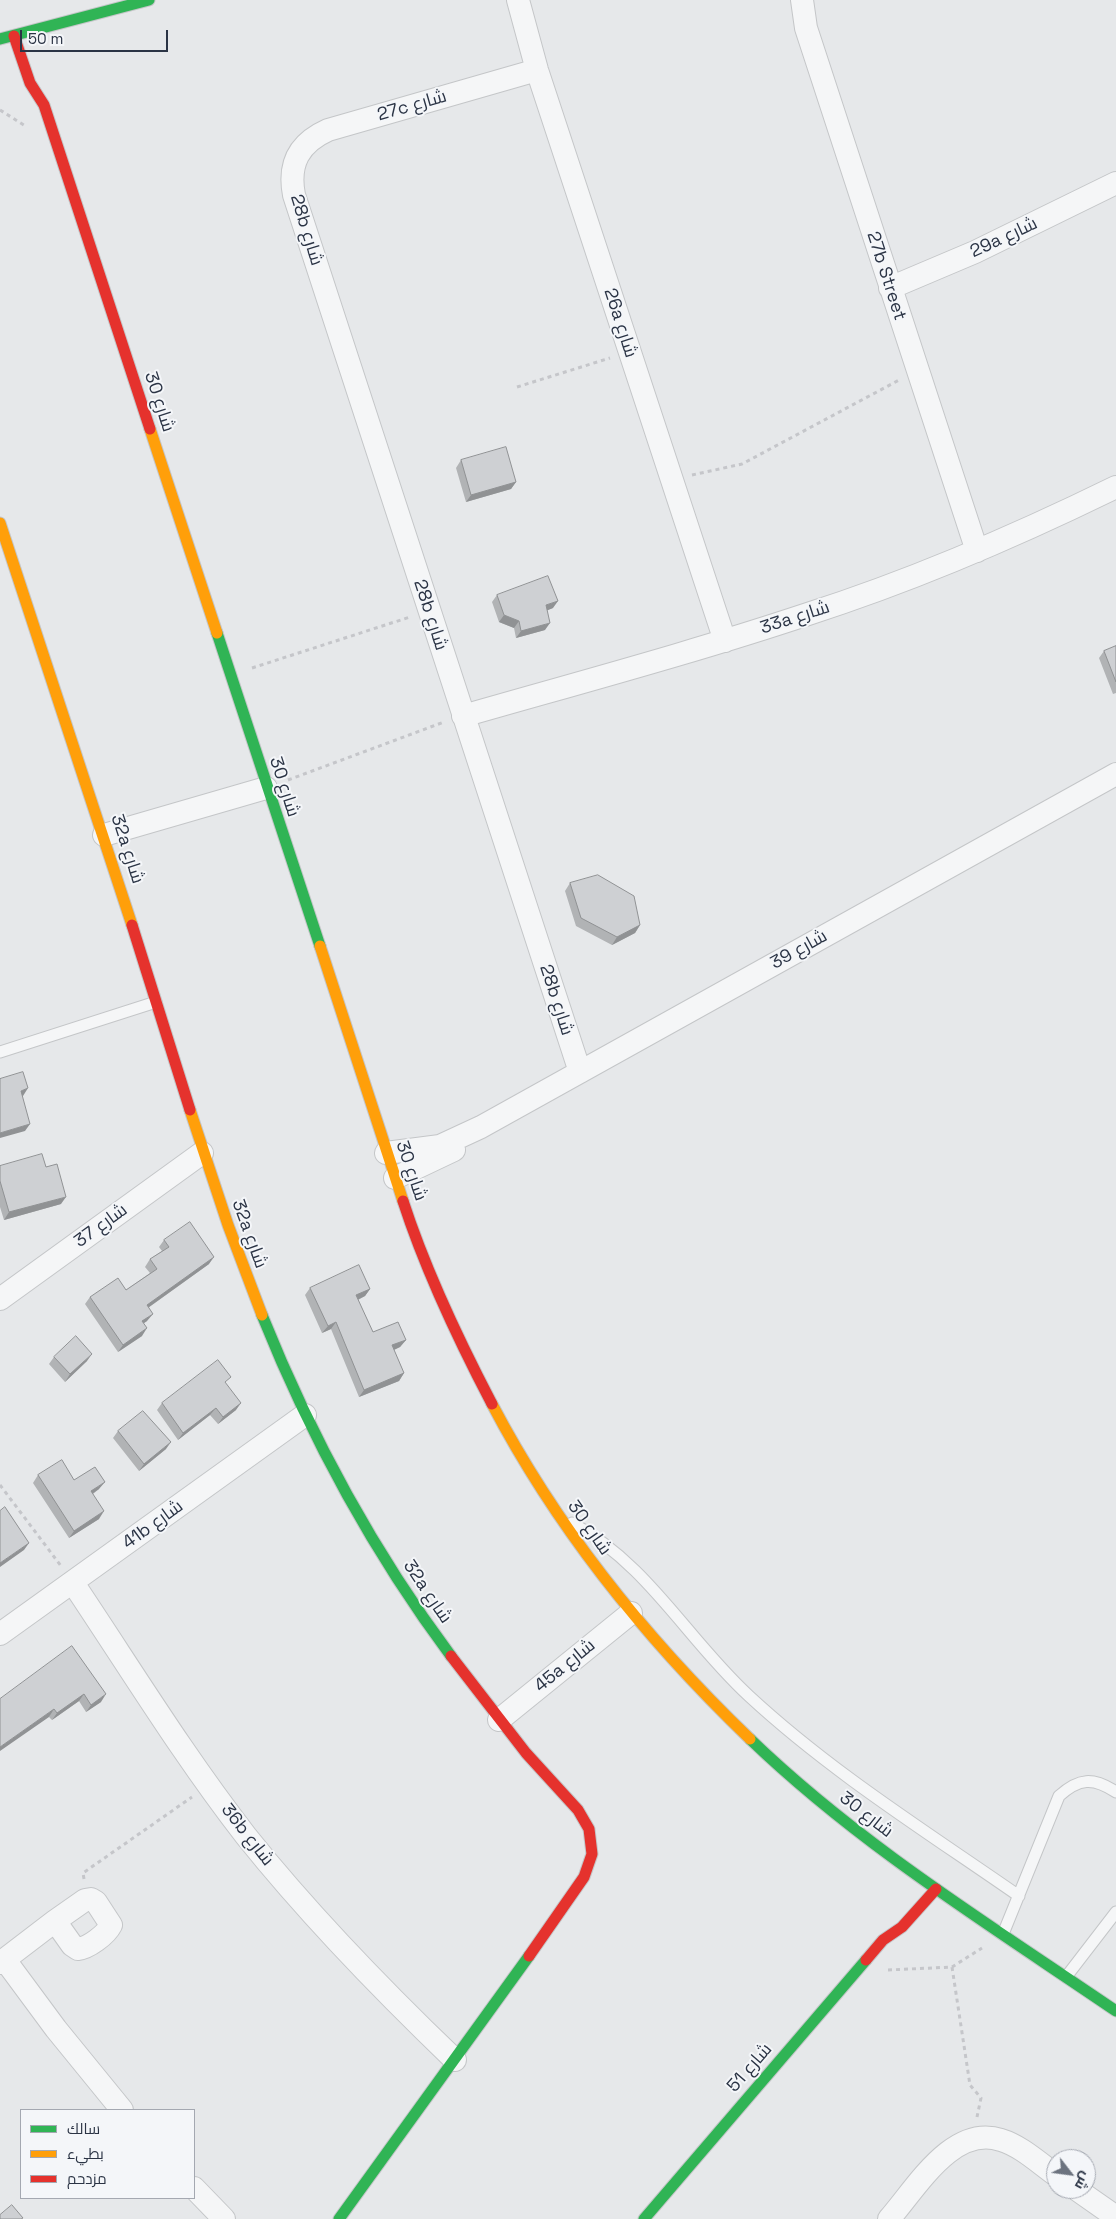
<!DOCTYPE html>
<meta charset="utf-8">
<style>
body{margin:0}
#map{position:relative;width:1116px;height:2219px;overflow:hidden;background:#e6e8ea;font-family:"Space Grotesk",Cairo,sans-serif}
canvas{display:block}
.legend{position:absolute;left:20px;top:2109px;width:175px;height:90px;box-sizing:border-box;background:#f4f6f9;border:1px solid #a4a8b1;margin:0;padding:6px 9px;list-style:none;font-size:15px;color:#2b3445}
.legend li{display:flex;align-items:center;gap:10px;height:25px}
.legend b{width:25px;border:1px solid #a4a8b1}
.north{position:absolute;left:1046px;top:2149px;width:50px;height:50px;box-sizing:border-box;background:#f4f6f9;border:1px solid #a4a8b1;border-radius:50%;rotate:120deg;font-size:14px;font-weight:700;line-height:20px;text-align:center;color:#2b3445}
.north::after{content:'';display:block;margin:auto;width:18px;height:22px;background:#6c737f;clip-path:polygon(50% 0,100% 100%,50% 72%,0 100%)}
.scale{position:absolute;left:20px;top:30px;width:148px;height:22px;box-sizing:border-box;border:2px solid #2b3445;border-top:0;padding-left:6px;font-size:15px;line-height:18px;white-space:nowrap;color:#2b3445;-webkit-text-stroke:4px #f4f6f9;paint-order:stroke}
</style>
<div id="map">
<canvas width="1116" height="2219"></canvas>
<ul class="legend">
<li><b style="height:6px;background:#30b455"></b>سالك</li>
<li><b style="height:6px;background:#ff9f0a"></b>بطيء</li>
<li><b style="height:6px;background:#e5322d"></b>مزدحم</li>
</ul>
<div class="north">ش</div>
<div class="scale">50 m</div>
</div>
<script>
const g = document.querySelector('canvas').getContext('2d');
g.lineJoin = 'round';
function stroke(path, color, width, dash) { g.strokeStyle = color; g.lineWidth = width; g.lineCap = dash ? 'butt' : 'round'; g.setLineDash(dash || []); g.stroke(path); }
function fill(path, color) { g.fillStyle = color; g.fill(path, 'evenodd'); }
function label(font, color, halo, rows, align = 'center') {
  g.font = font + ' "Space Grotesk",Cairo,sans-serif'; g.lineWidth = 4; g.setLineDash([]); g.textBaseline = 'middle'; g.strokeStyle = halo; g.fillStyle = color; for (const [text, x, y, turn = 0] of rows) {
    g.save(); g.translate(x, y); g.rotate((+turn || 0) * Math.PI / 180); g.textAlign = isNaN(turn) ? turn : align; if (halo) g.strokeText(text, 0, 0); g.fillText(text, 0, 0); g.restore();
  }
}
const lane = new Path2D(`
 M0 1052 156 1002
 M572 1523C649 1565 686 1638 749 1696 831 1772 927 1832 1019 1896
 M1003 1934 1059 1796C1079 1778 1093 1777 1116 1792
 M1066 1977 1116 1912`);
const street = new Path2D(`
 M518 0 537 70 725 641
 M802 0 806 28 977 551
 M537 70 328 130C299 143 288 164 294 195L580 1072
 M890 288 975 252 1116 183
 M463 716C578 683 694 652 808 614 914 580 1016 536 1116 487
 M104 835 266 788
 M386 1153 440 1146 481 1127 1116 774
 M395 1178 454 1150
 M0 1299 202 1153
 M73 1583C130 1668 183 1755 246 1836 310 1916 381 1989 455 2060
 M0 1634 305 1415
 M499 1720 631 1613
 M91 1899 96 1902 111 1925C106 1935 88 1948 78 1949L72 1945 55 1921 85 1900Z
 M5 1960 56 2029 122 2110
 M0 1963 55 1921
 M194 2188 224 2219
 M1076 2189 1116 2217
 M889 2219C917 2187 953 2124 1001 2140 1021 2146 1039 2163 1056 2175`);
const fast = new Path2D(`
 M0 39 149 0
 M217 633 320 946
 M262 1315C311 1437 372 1550 451 1656
 M750 1739C860 1845 990 1925 1116 2011
 M339 2219 529 1956
 M644 2219 866 1960`);
const slow = new Path2D(`
 M150 429 217 633
 M0 523 132 925
 M320 946 403 1201
 M190 1110 228 1225 262 1315
 M492 1404C558 1530 647 1640 750 1739`);
const jam = new Path2D(`
 M14 36 30 83 44 105 150 429
 M132 925 190 1110
 M403 1201C426 1272 458 1339 492 1404
 M451 1656 526 1753 578 1810 589 1829 592 1854 584 1877 529 1956
 M866 1960 883 1940 902 1927 936 1889`);
stroke(lane, '#c4c6c8', 13);
stroke(street, '#c4c6c8', 24);
stroke(fast, '#c4c6c8', 13);
stroke(slow, '#c4c6c8', 13);
stroke(jam, '#c4c6c8', 13);
stroke(new Path2D(`
 M0 110 27 127
 M517 387 610 358
 M692 475 742 464 901 379
 M252 668 410 617
 M288 780 444 722
 M0 1485 61 1566
 M84 1879 83 1873 192 1797
 M952 1967 970 2085 981 2098 977 2117
 M888 1970 952 1967 982 1948`), '#c5c6ca', 3, [4, 4]);
stroke(lane, '#f5f6f7', 11);
stroke(street, '#f5f6f7', 22);
stroke(fast, '#30b455', 11);
stroke(slow, '#ff9f0a', 11);
stroke(jam, '#e5322d', 11);
fill(new Path2D(`
 M461 460 516 482 511 489 466 502 456 468Z
 M497 595 553 608 547 610 545 630 516 638 514 628 499 622 492 602Z
 M1116 646V693L1113 694 1099 658 1104 651Z
 M570 883 640 925 635 933 612 945 576 926 565 891Z
 M0 1166 61 1204 4 1220 0 1207Z
 M164 1240 209 1264 148 1308 147 1321 143 1324 142 1336 118 1352 85 1304 90 1297 126 1290 150 1273 145 1267 150 1259 162 1251 159 1247Z
 M310 1288 370 1289 365 1296 358 1300 373 1332 406 1340 400 1347 394 1350 404 1373 399 1381 359 1397 331 1329 322 1333 305 1295Z
 M54 1357 87 1361 65 1382 49 1364Z
 M226 1384 236 1410 218 1424 210 1415 178 1440 157 1410 162 1403Z
 M118 1431 166 1449 139 1471 113 1438Z
 M38 1475 74 1480 99 1489 93 1494 99 1519 69 1538 33 1483Z
 M72 1646 101 1702 86 1712 79 1701 52 1720 49 1717Z`), '#b1b3b5');
fill(new Path2D(`
 M516 482 511 489 466 502 471 495Z
 M558 601 553 608 541 613 546 605Z
 M504 615 519 621 514 628 499 622Z
 M550 623 545 630 516 638 521 631Z
 M640 925 635 933 612 945 617 937Z
 M28 1088 23 1096 16 1098 21 1091Z
 M30 1124 25 1131 0 1138V1133Z
 M66 1197 61 1204 4 1220 9 1212Z
 M214 1257 209 1264 142 1312 147 1305Z
 M370 1289 365 1296 351 1303 356 1295Z
 M153 1314 147 1321 136 1328 142 1321Z
 M336 1322 331 1329 322 1333 328 1326Z
 M147 1328 142 1336 118 1352 123 1345Z
 M406 1340 400 1347 387 1353 392 1345Z
 M92 1354 87 1361 65 1382 70 1374Z
 M404 1373 399 1381 359 1397 364 1390Z
 M241 1403 236 1410 218 1424 223 1417Z
 M216 1408 210 1415 178 1440 183 1433Z
 M171 1442 166 1449 139 1471 144 1464Z
 M105 1482 99 1489 86 1498 91 1491Z
 M104 1511 99 1519 69 1538 74 1531Z
 M29 1543 24 1550 0 1567V1563Z
 M84 1694 79 1701 52 1720 57 1713Z
 M106 1694 101 1702 86 1712 91 1705Z
 M54 1709 49 1717 0 1751V1747Z`), '#909294');
const building = new Path2D(`
 M506 447 516 482 471 495 461 460Z
 M548 576 558 601 546 605 550 623 521 631 519 621 504 615 497 595Z
 M1116 646V682L1104 651Z
 M598 875 634 896 640 925 617 937 581 918 570 883Z
 M23 1072 28 1088 21 1091 30 1124 0 1133V1079Z
 M42 1154 46 1167 57 1164 66 1197 9 1212 0 1181V1166Z
 M190 1222 214 1257 147 1305 153 1314 142 1321 147 1328 123 1345 90 1297 118 1278 126 1290 157 1269 150 1259 169 1247 164 1240Z
 M359 1265 370 1289 356 1295 373 1332 398 1322 406 1340 392 1345 404 1373 364 1390 336 1322 328 1326 310 1288Z
 M76 1336 92 1354 70 1374 54 1357Z
 M218 1360 231 1377 225 1382 241 1403 223 1417 216 1408 183 1433 162 1403Z
 M143 1411 171 1442 144 1464 118 1431Z
 M62 1460 74 1480 95 1467 105 1482 91 1491 104 1511 74 1531 38 1475Z
 M5 1507 29 1543 0 1563V1511Z
 M72 1646 106 1694 91 1705 84 1694 57 1713 54 1709 0 1747V1699Z
 M12 2205 23 2218 21 2219H0V2215Z`);
fill(building, '#ced0d3');
stroke(building, '#909294', 1);
label('18px', '#2b3445', '#f4f6f9', [
 ["27c شارع",412,106,-16],
 ["28b شارع",306,230,73],
 ["29a شارع",1004,238,-25],
 ["27b Street",886,276,72],
 ["26a شارع",620,323,72],
 ["شارع 30",159,402,72],
 ["28b شارع",430,615,72],
 ["33a شارع",795,618,-18],
 ["شارع 30",284,787,72],
 ["32a شارع",127,849,72],
 ["شارع 39",799,950,-29],
 ["28b شارع",556,1000,72],
 ["شارع 30",411,1171,71],
 ["شارع 37",101,1226,-36],
 ["32a شارع",249,1234,70],
 ["41b شارع",153,1525,-36],
 ["شارع 30",589,1528,55],
 ["32a شارع",427,1592,56],
 ["45a شارع",565,1666,-39],
 ["شارع 30",866,1815,38],
 ["36b شارع",247,1835,52],
 ["شارع 51",750,2068,-49]
]);
</script>
